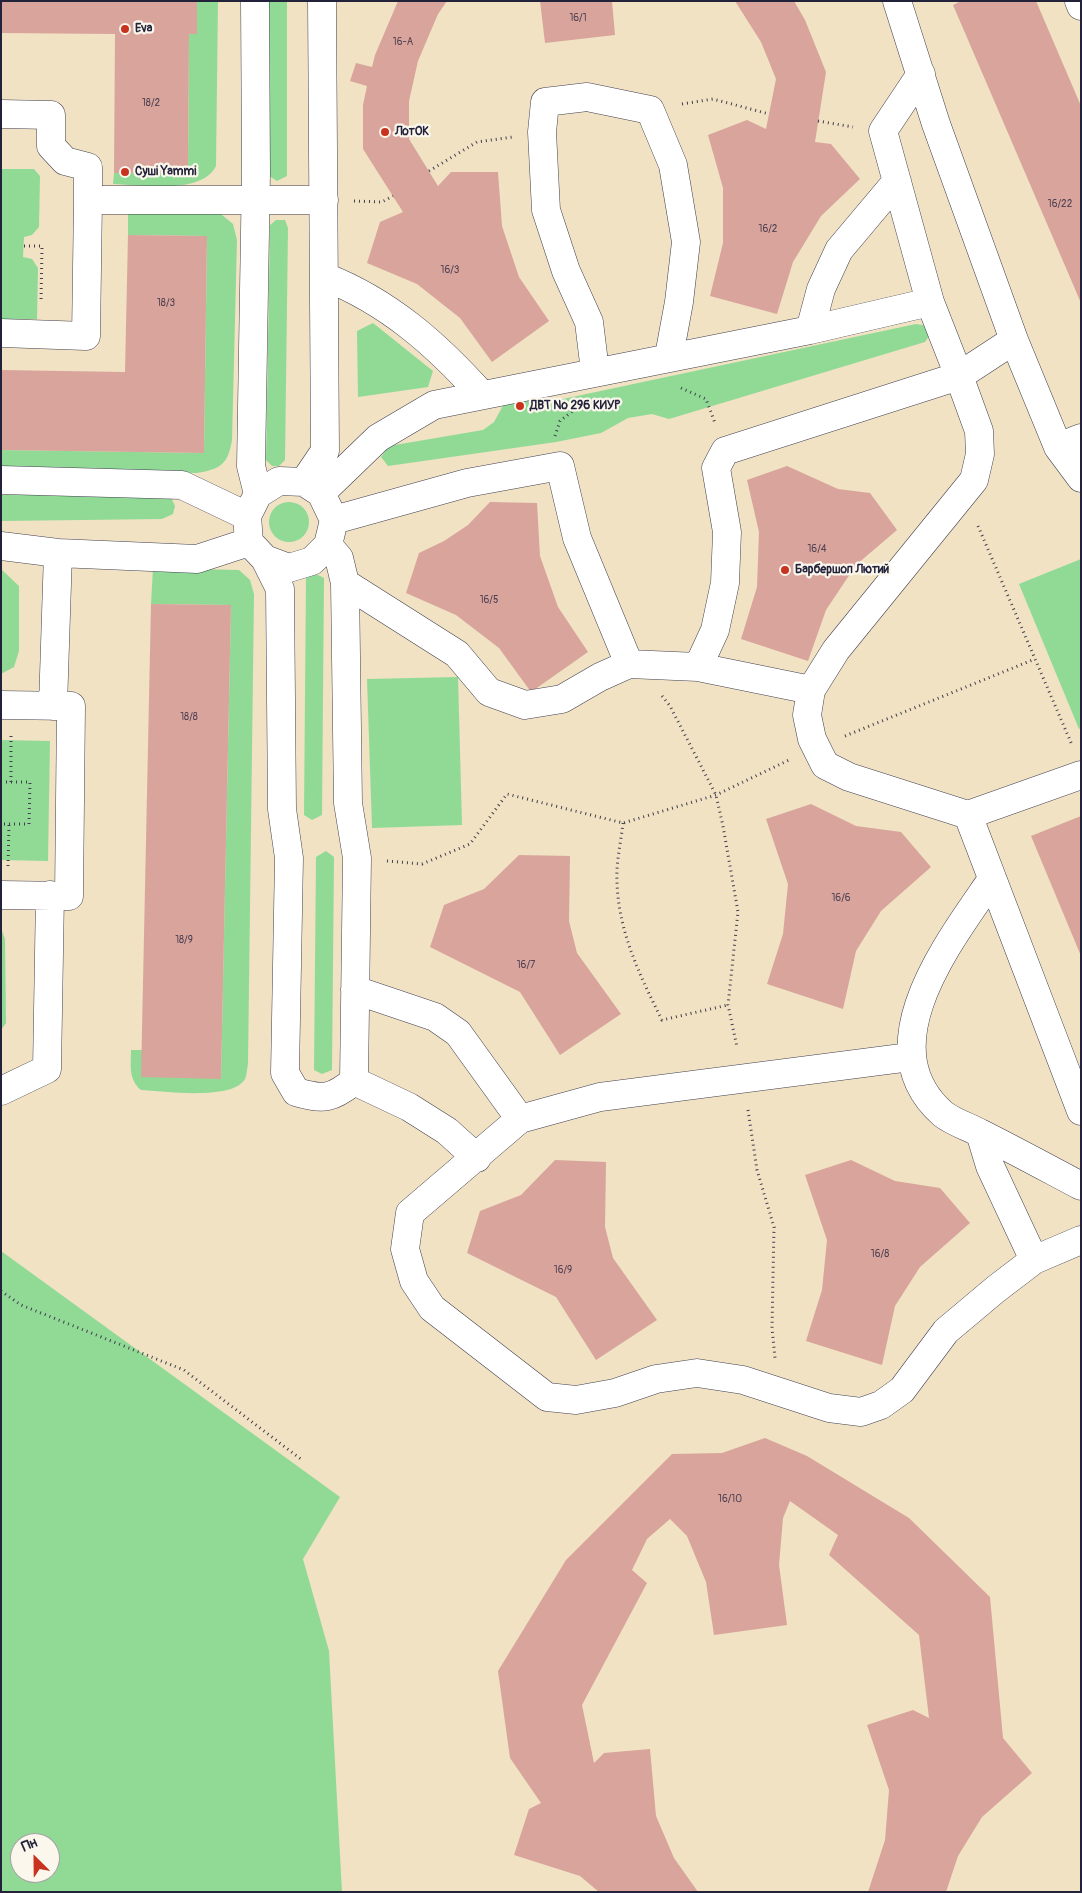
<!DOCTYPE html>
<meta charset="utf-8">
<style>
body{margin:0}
#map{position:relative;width:1082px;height:1893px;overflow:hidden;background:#f0e2c3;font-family:Pangolin,sans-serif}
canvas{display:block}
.frame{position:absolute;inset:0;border:2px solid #22223b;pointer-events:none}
.north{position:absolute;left:10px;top:1833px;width:50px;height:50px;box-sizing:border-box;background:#fbf7ec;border:1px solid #a4a2a5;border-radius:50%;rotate:337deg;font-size:14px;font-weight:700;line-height:20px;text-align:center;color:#22223b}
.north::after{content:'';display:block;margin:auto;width:18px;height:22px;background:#c8321e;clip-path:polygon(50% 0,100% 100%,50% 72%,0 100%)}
</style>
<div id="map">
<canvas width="1082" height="1893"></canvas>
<div class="frame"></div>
<div class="north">Пн</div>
</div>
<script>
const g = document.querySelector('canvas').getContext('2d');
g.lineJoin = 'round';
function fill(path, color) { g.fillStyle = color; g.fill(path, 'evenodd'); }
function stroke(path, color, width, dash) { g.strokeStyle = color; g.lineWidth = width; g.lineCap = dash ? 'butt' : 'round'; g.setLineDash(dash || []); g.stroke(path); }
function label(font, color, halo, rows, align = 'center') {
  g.font = font + ' Pangolin,sans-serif'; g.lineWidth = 4.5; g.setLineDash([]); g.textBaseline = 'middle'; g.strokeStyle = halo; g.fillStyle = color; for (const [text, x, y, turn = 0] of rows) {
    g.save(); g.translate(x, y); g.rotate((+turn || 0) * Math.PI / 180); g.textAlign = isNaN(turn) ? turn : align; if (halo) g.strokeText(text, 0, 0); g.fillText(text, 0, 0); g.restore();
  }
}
fill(new Path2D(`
 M197 1H218L216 166C202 195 141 185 113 184L114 173H188L189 34Z
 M268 1H287V176L277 181 269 176Z
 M1 169H34L40 176 39 227 32 235 24 237 23 257 32 259 38 268 37 319H1Z
 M128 211 221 214 233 224 237 240 232 440C228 464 221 469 197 473L1 470V450L204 453 207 236 128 235Z
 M276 220H285L288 228 285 460 279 466H272L266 460 270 225Z
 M373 323 433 371 428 387 358 397 357 331Z
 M916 324 928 326 931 333 925 342 669 419 652 414 628 418 601 433 556 442 388 466 381 457 389 446 483 430 494 422 505 402 537 393 544 403Z
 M1 495H162L171 497 175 506 173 514 162 519 1 521Z
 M269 522a20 20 0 1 1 40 0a20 20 0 1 1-40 0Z
 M1081 559V728L1079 729 1019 584Z
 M153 568 239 570 250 580 254 594 248 1064C247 1068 247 1075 245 1079 232 1101 164 1091 141 1090 128 1079 131 1065 131 1050H142L221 1078 231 605 151 604Z
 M1 569 19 586V651L14 667 1 674Z
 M316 574 324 578 322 815 312 820 304 815 306 578Z
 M458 677 462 825 372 828 367 679Z
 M1 740 50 741 48 861 1 860Z
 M326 851 334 857 332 1070 322 1074 314 1070 316 857Z
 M1 928 5 939 6 1023 1 1030Z
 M1 1251 340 1497 303 1559 329 1651 342 1892H1ZM20 1843H50V1873H20Z`), '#90da96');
fill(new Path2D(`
 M1 1H197V34H189L188 173H114L115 34 1 33Z
 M398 1H447L438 14 418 61 409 101V139L438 186 451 172H498L502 226 519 277 549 321 492 362 460 318 417 284 367 263 380 222 403 212 363 149V105L367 86 350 81 356 63 372 67 375 55Z
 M540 1H612L615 35 545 43Z
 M735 1H794L805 20 826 72 815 142 831 144 860 179 821 216 793 262 777 314 710 296 723 243V188L708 135 747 120 766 129 776 79 761 42Z
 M961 1H1036L1081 106V303L953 5Z
 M128 235 207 236 204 453 1 450V370L125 372Z
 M787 466 838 489 870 493 897 530 856 565 826 610 808 661 741 639 757 587 759 532 747 480Z
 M490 502 537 503 540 556 558 607 588 652 531 692 499 648 456 615 406 593 419 553 444 541 468 525Z
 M151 604 231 605 221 1079 141 1077Z
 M811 804 856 826 901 832 931 867 881 911 856 951 843 1009 767 984 783 934 788 884 766 819Z
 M1081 816V956L1031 836Z
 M519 855 570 856 569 921 577 953 621 1014 560 1055 520 992 430 947 444 905 484 889Z
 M555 1160 606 1162 605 1227 613 1258 657 1320 596 1360 556 1297 467 1253 480 1211 521 1195Z
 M851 1160 895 1181 940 1188 970 1223 920 1267 895 1306 882 1365 806 1341 822 1290 827 1240 805 1175Z
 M765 1438 807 1456 909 1518 990 1597 1003 1738 1032 1773 982 1817 958 1856 946 1892H868L885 1840 889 1790 867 1725 913 1710 929 1718 919 1635 829 1555 838 1535 790 1501 783 1518 779 1565 787 1625 714 1635 706 1582 687 1536 670 1519 647 1539 632 1570 647 1583 582 1705 594 1763 604 1753 650 1749 656 1816 674 1858 698 1892H599L580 1876 514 1855 529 1809 541 1803 510 1758 498 1671 566 1560 672 1454 722 1453Z`), '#d9a49c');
const minor = new Path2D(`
 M255 1 256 173 251 466 258 494
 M897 1 936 124 1014 340 1058 447 1081 438
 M1079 1 1081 6
 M921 74 883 131 930 302
 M1 114 51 115V146L65 161 88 167V200H324
 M325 277C389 302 437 345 482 395
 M810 330 821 289 839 250 897 181
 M1 333 86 336 88 200
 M595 371 589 322 566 271 546 210 542 132 545 102 587 97 650 110 673 165 686 242 679 302 669 356
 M1058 447 1081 478
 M1 480 182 485 247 516
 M279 481 304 482 321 493 334 520 328 545 312 561 289 568 265 559 249 542 247 516 258 494Z
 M304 482 325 451 322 1
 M321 493 378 438 434 405 810 330 930 302 959 376 1014 340
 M334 520 467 483 560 466 577 538 629 664
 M1 546 58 553 53 706
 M58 553 197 559 249 542
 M265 559 280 589 282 809 289 858 285 1073 296 1092C323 1100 332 1099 354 1081L357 858 348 803 345 583 339 558 328 545
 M345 583 457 654 489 692 525 705 562 699 600 677 629 664 698 667 811 690 836 650 974 480 980 454 979 431 959 376 725 451 716 468 727 532 725 583 715 630 698 667
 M811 690 807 715 812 739 825 765 849 777 968 815 1081 775
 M1 705 71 706 69 896 1 895
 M968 815 1081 1111
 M992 879C950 941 866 1046 943 1114 953 1122 969 1127 980 1133 1014 1150 1047 1168 1081 1186
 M355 990 435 1017 458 1033 520 1119
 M910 1057 600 1097 520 1119 410 1213 405 1249 414 1281 432 1308 547 1397 576 1400 615 1393 656 1379 697 1373 743 1380 829 1408 861 1412 881 1405 902 1390 946 1331 996 1289 1034 1260 1081 1240
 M354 1081 409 1107 447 1131 477 1158
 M1 1091 47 1069 50 895
 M980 1133 990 1166 1034 1260`);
stroke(minor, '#413f4f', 29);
stroke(new Path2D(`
 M682 104 713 99 769 114
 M818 121 853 127
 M429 171 477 142 513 137
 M354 201 382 202 393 196
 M24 246H42L41 303
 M681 388 706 399 715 423
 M555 436 560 421 574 410
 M978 526 1072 745
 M662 696 670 706 716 795 723 826 738 912 728 1005 737 1047
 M845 736 1035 659
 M1 782H30L29 824H1
 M11 782V735
 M623 823C621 842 616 862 617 881 618 931 640 976 662 1020L728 1005
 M387 861 422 864 470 844 507 794 623 823 716 795 789 760
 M8 866 9 824
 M748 1110 757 1170 774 1227 772 1328 775 1358
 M1 1291 21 1305 184 1370 302 1460`), '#413f4f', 3, [1, 4]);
stroke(minor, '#fff', 28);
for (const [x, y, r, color] of [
 [125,29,5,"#c8321e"],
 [385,132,5,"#c8321e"],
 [125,172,5,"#c8321e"],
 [520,406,5,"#c8321e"],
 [785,570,5,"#c8321e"]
]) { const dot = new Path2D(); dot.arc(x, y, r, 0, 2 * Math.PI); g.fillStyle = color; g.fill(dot); stroke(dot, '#fbf7ec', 2); }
label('10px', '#504253', null, [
 ["16/1",578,18],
 ["16-А",403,42],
 ["18/2",151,103],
 ["16/22",1060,204],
 ["16/2",768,229],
 ["16/3",450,270],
 ["18/3",166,303],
 ["16/4",817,549],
 ["16/5",489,600],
 ["18/8",189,717],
 ["16/6",841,898],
 ["18/9",184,940],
 ["16/7",526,965],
 ["16/8",880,1254],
 ["16/9",563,1270],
 ["16/10",730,1499]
]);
label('bold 12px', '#22223b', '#fbf7ec', [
 ["Eva",135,29],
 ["ЛотОК",395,132],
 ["Суші Yammi",135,172],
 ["ДВТ № 296 КИУР",530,406],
 ["Барбершоп Лютий",795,570]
], 'left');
</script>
